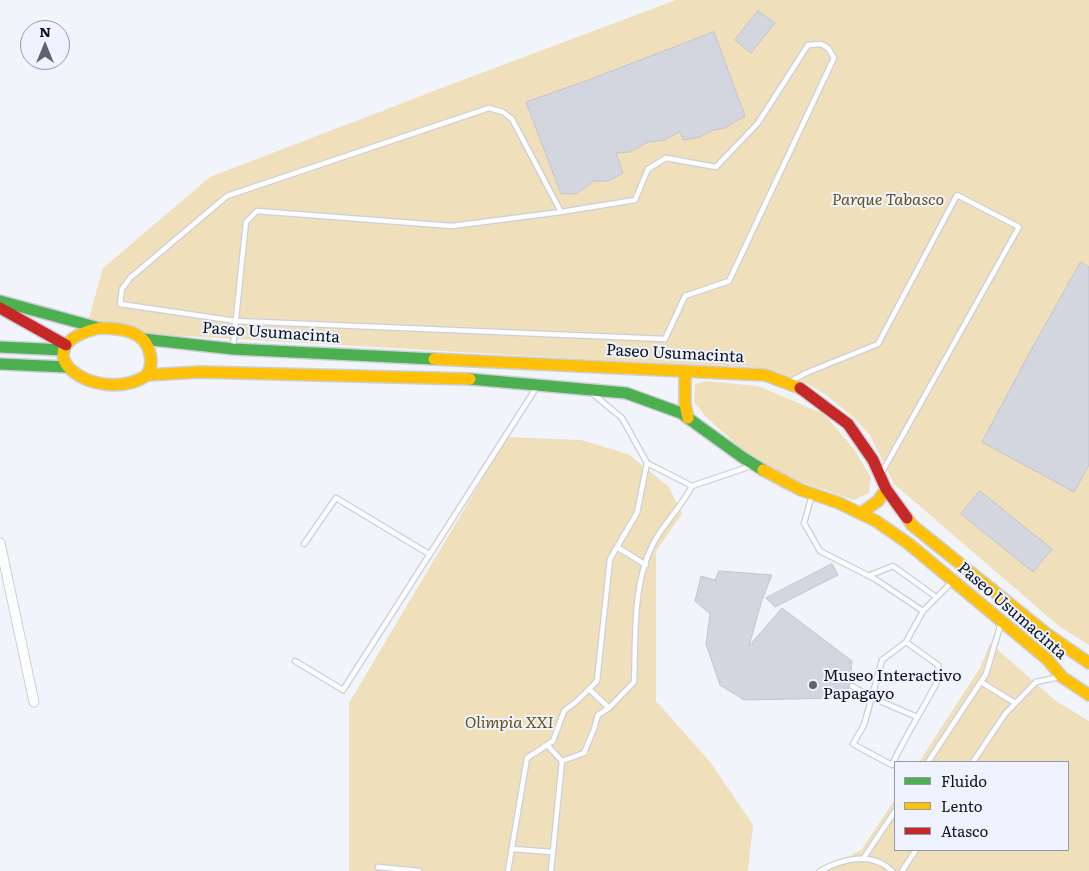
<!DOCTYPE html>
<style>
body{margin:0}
#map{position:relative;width:1089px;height:871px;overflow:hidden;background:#f2f4fb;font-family:Literata,serif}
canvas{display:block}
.legend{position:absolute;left:894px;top:761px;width:175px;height:90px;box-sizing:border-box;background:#eef3ff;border:1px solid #969aa5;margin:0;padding:6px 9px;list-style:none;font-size:15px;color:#11141f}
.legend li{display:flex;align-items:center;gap:10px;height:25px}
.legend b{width:25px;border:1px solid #969aa5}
.north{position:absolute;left:20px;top:20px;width:50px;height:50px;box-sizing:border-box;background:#eef3ff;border:1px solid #969aa5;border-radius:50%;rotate:0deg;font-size:14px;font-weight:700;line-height:20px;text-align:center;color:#11141f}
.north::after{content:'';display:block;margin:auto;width:18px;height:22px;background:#60626c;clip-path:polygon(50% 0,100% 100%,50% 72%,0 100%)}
</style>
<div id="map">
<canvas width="1089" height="871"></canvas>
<ul class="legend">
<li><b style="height:6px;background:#4caf50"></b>Fluido</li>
<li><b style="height:6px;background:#ffc107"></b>Lento</li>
<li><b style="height:6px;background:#c62828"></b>Atasco</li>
</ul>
<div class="north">N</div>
</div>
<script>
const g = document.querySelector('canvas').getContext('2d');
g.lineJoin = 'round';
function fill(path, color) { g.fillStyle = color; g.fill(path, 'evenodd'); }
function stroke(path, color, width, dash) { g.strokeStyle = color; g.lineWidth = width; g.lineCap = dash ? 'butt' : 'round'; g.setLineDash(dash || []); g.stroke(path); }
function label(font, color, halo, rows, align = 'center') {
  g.font = font + ' Literata,serif'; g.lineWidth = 4; g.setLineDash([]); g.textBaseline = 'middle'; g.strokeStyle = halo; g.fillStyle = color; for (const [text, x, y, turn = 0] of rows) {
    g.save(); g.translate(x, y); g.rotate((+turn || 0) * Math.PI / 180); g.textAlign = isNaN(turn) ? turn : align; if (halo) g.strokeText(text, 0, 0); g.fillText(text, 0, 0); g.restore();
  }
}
fill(new Path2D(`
 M676 0H1089V645L1060 627 894 484 870 435 853 417 826 395 800 379 753 367 633 362 151 334 89 318 103 268 210 177 460 81Z
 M706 381 758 386 824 414 854 449 871 478 869 493 854 500 789 478 744 451 705 416 694 402 695 384Z
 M507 437 581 440 628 454 669 487 682 514 656 551V701L711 763 753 825 748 871H349V703Z
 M990 643 1056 701 1089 721V871H826L862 849 895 799V850H1068V762H919L980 668Z`), '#efe0bb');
const building = new Path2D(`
 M758 11 775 23 751 53 735 40Z
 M714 32 745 116 725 128 713 130 700 137 684 140 679 132 664 140 648 142 630 152 616 153 623 173 608 181H594L576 194H561L526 102 591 79Z
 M1081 262 1089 267V465L1074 492 982 442 1030 352Z
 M980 491 1052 549 1033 572 961 514Z
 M832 564 838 575 775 607 766 598Z
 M719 571 772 575 762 600 749 646 782 608 852 661 850 683 848 686 849 691 836 698 744 700 720 685 706 644 710 614 695 601 701 576 715 580Z`);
fill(building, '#d3d6df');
stroke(building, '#c2c5cd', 1);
const lane = new Path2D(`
 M821 44 828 48 834 58 729 281 685 296 665 339 236 321 120 304 122 289 130 278 227 196 489 108 503 112 512 119 561 212 635 200 648 169 666 158 716 167 758 123 808 45Z
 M233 347 246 222 257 211 452 226 561 212
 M791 381 806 373 878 344 957 195 1019 227 881 474
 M593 394 622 418 647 463 692 486 751 466
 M812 495 804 523 820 551 875 579 923 611
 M304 544 336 498 429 554
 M617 547 646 565
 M868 576 893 566 936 597
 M906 642 938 665 941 674C926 705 906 734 892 765L853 744 864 725 882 660Z
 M906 642 923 611 952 582
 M295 661 343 690 538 385
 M981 682 1015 703
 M852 686 873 698 917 717
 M589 689 609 708
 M547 745 562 761
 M928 762 986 674 1001 623
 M973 762 1005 714 1036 682 1059 677
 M512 849 553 852
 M863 859 895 811
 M378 867 419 871
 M508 871 527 758 553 741 564 711 577 701 597 681 610 559 637 513 647 463
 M551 871 562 761 584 753 594 729 598 715 609 708 634 682C636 638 632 584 653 544 663 524 681 508 692 486
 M820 871C842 859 871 851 892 871
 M902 871 916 850`);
const street = new Path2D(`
 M0 543 34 702`);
const fast = new Path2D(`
 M0 301 99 328
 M143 339 233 349 434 359
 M0 347 64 350
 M0 364 66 367
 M470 379 626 393 681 413 742 457 763 470`);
const slow = new Path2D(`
 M99 328C119 328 146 330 150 354 152 362 151 369 146 376 96 407 16 348 99 328Z
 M434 359 765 375 800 388
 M685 371V404L688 418
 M147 375 200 372 470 379
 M763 470 801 490 839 503 876 521 909 544 1047 659 1062 677 1089 695
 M861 513 878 501 886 489
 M907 518 912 525 1047 634 1089 663`);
const jam = new Path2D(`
 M0 308 66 345
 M800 388 848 424 873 460 886 489 907 518`);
stroke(lane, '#cccfd8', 7);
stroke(street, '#cccfd8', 11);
stroke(fast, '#cccfd8', 14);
stroke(slow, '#cccfd8', 14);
stroke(jam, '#cccfd8', 14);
stroke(lane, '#fdfdfe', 4.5);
stroke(street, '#fdfdfe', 9);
stroke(fast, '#4caf50', 11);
stroke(slow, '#ffc107', 11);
stroke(jam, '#c62828', 11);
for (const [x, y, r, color] of [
 [813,685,5,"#60626c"]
]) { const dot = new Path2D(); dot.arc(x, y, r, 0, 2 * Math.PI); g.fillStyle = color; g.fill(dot); stroke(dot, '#eef3ff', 2); }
label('italic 16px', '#665116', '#eef3ff', [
 ["Parque Tabasco",888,200],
 ["Olimpia XXI",509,723]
]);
label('16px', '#11141f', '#eef3ff', [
 ["Paseo Usumacinta",271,333,4],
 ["Paseo Usumacinta",675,354,3],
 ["Paseo Usumacinta",1012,611,41]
]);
label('16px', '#11141f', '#eef3ff', [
 ["Museo Interactivo",823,676],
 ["Papagayo",823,694]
], 'left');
</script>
